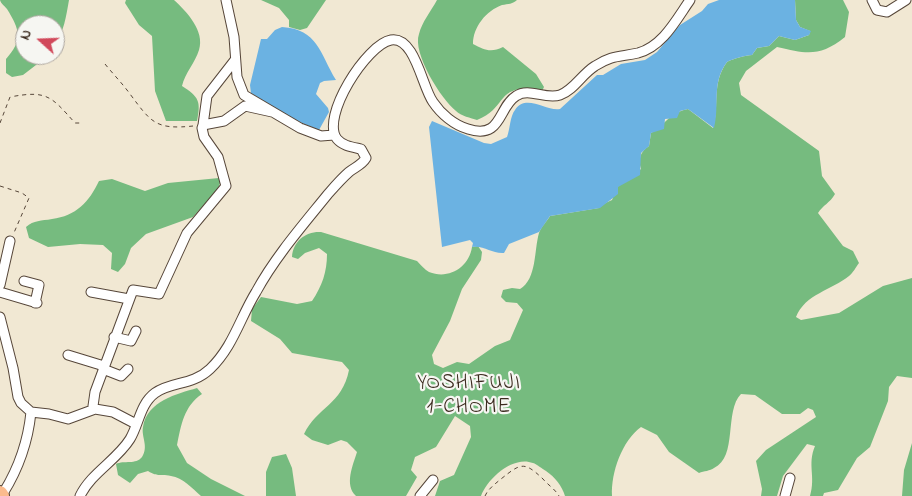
<!DOCTYPE html>
<style>
body{margin:0}
#map{position:relative;width:912px;height:496px;overflow:hidden;background:#f1e8d3;font-family:"Indie Flower",sans-serif}
canvas{display:block}
.north{position:absolute;left:15px;top:15px;width:50px;height:50px;box-sizing:border-box;background:#f6f6f2;border:1px solid #aba49d;border-radius:50%;rotate:290deg;font-size:14px;font-weight:700;line-height:20px;text-align:center;color:#3b2a1e}
.north::after{content:'';display:block;margin:auto;width:18px;height:22px;background:#d1495b;clip-path:polygon(50% 0,100% 100%,50% 72%,0 100%)}
</style>
<div id="map">
<canvas width="912" height="496"></canvas>
<div class="north">N</div>
</div>
<script>
const g = document.querySelector('canvas').getContext('2d');
g.lineJoin = 'round';
function fill(path, color) { g.fillStyle = color; g.fill(path, 'evenodd'); }
function stroke(path, color, width, dash) { g.strokeStyle = color; g.lineWidth = width; g.lineCap = dash ? 'butt' : 'round'; g.setLineDash(dash || []); g.stroke(path); }
function label(font, color, halo, rows, align = 'center') {
  g.font = font + ' "Indie Flower",sans-serif'; g.lineWidth = 4.5; g.setLineDash([]); g.textBaseline = 'middle'; g.strokeStyle = halo; g.fillStyle = color; for (const [text, x, y, turn = 0] of rows) {
    g.save(); g.translate(x, y); g.rotate((+turn || 0) * Math.PI / 180); g.textAlign = isNaN(turn) ? turn : align; if (halo) g.strokeText(text, 0, 0); g.fillText(text, 0, 0); g.restore();
  }
}
fill(new Path2D(`
 M0 0H69C66 17 64 31 55 45V25H25V55H49L23 75 12 77 6 73V59C23 40 20 30 7 9 4 5 1 4 0 0Z
 M126 0H174C187 12 205 31 199 50 195 63 185 73 182 86 199 97 201 101 197 121H166L155 91 152 36 139 25 125 3Z
 M261 0H326L307 28 300 30 289 27V20L279 8Z
 M437 0H517C513 4 508 4 502 5 486 11 473 27 473 44 484 50 491 53 503 47L536 74 544 87 542 91C494 82 510 107 477 120 471 118 461 116 456 111 441 99 412 53 419 34 422 22 431 11 437 0Z
 M795 0H843L849 12 845 37C820 57 807 54 777 47L746 71 739 83 741 95 819 151 822 176 835 194C830 203 823 205 818 213L843 246 853 251 859 263C856 267 853 273 849 276 832 290 805 294 796 317L801 320 839 313 883 286 912 278V378L897 376 889 387 888 401 870 447 857 458 838 490 824 493 823 496H810C816 476 807 465 815 446L807 444 783 476 777 496H761L762 489 756 461 766 450 816 417 813 410 808 408 800 414H782L755 395 741 394C724 411 738 457 714 468 710 471 704 471 699 473L669 452 657 435 641 427C622 441 611 472 612 496H565C562 486 555 477 546 471 542 469 537 464 533 463 513 455 487 479 481 496H435L440 481 454 475 471 437 470 426 455 416 436 447 415 457 411 470 417 477 406 496H356C344 485 353 465 357 452L347 442 341 440 328 445 312 440 304 434C317 407 342 405 349 370L342 362 292 353 280 339 251 321 252 309 261 297 297 304 312 301C322 286 327 272 327 254L319 248 305 253 298 259 292 257C293 241 306 231 321 232L417 261C421 265 425 270 429 272 449 280 469 267 472 247L478 246 482 252 481 260 462 289 450 321 432 355 434 364 443 368 457 362 469 364 495 346 510 340 523 310 517 303 506 302 501 297 503 290 512 288 520 289C537 279 534 250 539 233 541 227 547 221 550 216L599 208 601 205 612 200 617 187 641 169C638 159 640 152 649 146L651 133C665 125 669 113 688 109L713 128C720 105 711 84 727 62 732 59 746 55 752 55L757 48 769 46 779 36 795 40 809 35 810 31 800 27 796 20Z
 M219 178 221 180 218 189 193 217 146 234 131 248 125 264 118 272 111 269 112 253 103 245 80 244 48 247 29 238 26 227C34 220 41 221 52 219 76 216 89 202 99 181L112 179 145 191 168 183Z
 M197 388 202 394C184 406 181 425 177 445L187 463 211 479 245 496H201C192 488 183 478 171 476 160 473 159 478 148 471L138 474 130 483 118 475 116 464C124 460 136 465 142 457 149 446 141 437 143 427 147 401 177 394 197 388Z
 M912 443V496H902L904 470Z
 M286 454 292 468 296 496H266V472L272 457Z`), '#76bb7f');
fill(new Path2D(`
 M719 0H795L796 20 800 27 811 31 809 35 795 40 779 36 769 46 757 48 752 55C746 55 732 59 727 62 711 83 720 105 714 128L688 109 680 111 677 118 665 119 664 129 651 133 649 146 641 153 640 175 618 187V194L600 208 550 216 539 232 509 244 504 253C492 254 484 245 472 247L473 243 470 240 442 247 429 127 432 121 484 143 491 144 507 137C510 129 510 116 515 110 526 93 547 112 560 109L597 75H603L621 64 645 60 657 52 680 25 702 11 708 4Z
 M282 27C318 29 320 54 336 80L324 81 320 83 316 94 328 108 329 112 319 130 290 118 251 93 250 85 261 39H267L275 30Z`), '#6bb2e2');
const minor = new Path2D(`
 M226 0 234 37 237 77 244 95 300 128 321 136 334 135
 M872 0 877 10 887 12 906 0
 M203 125 207 96 235 60
 M24 281 39 285 35 303
 M0 285 10 241
 M0 292 37 303
 M91 292 129 299
 M0 317 13 368 18 397 21 403 31 412C28 442 18 470 2 495
 M114 337 131 341 136 331
 M68 355 104 366
 M103 369 121 376 128 369
 M31 412 49 414 68 419 95 409
 M136 424 113 412 95 409 93 406 95 392 133 290 159 294 187 233 226 186 218 157 204 137 202 128 203 125 224 121 245 106 272 112
 M80 496C91 473 117 460 130 439 139 424 140 404 155 393 172 381 192 386 210 369 233 347 240 318 256 292 275 257 303 225 328 194 335 186 341 179 349 172 355 167 362 165 366 158L361 149C352 147 343 146 337 139 320 117 367 44 391 40 415 36 422 87 433 102 441 114 454 125 468 129 502 140 498 107 516 96 529 87 545 100 560 95 574 90 582 74 595 66 612 55 620 57 638 53 663 46 676 20 690 0
 M420 496 433 480
 M785 496 790 478`);
const primary = new Path2D(`
 M0 493 2 496`);
stroke(minor, '#564639', 11);
stroke(primary, '#564639', 16);
stroke(new Path2D(`
 M105 64C113 74 122 83 130 94 151 122 155 130 193 126
 M0 123 10 97C47 90 51 96 75 123H80
 M0 186 22 193 29 198 13 235
 M485 496C488 489 495 484 501 479 521 463 524 461 543 479 548 485 555 489 559 496`), '#564639', 1, [4, 4]);
stroke(minor, '#fff', 9);
stroke(primary, '#fbbb8d', 14);
g.letterSpacing = '1px';
label('21px', '#3b2a1e', '#f6f6f2', [
 ["YOSHIFUJI",469,385],
 ["1-CHOME",469,409]
]);
g.letterSpacing = '0px';
</script>
